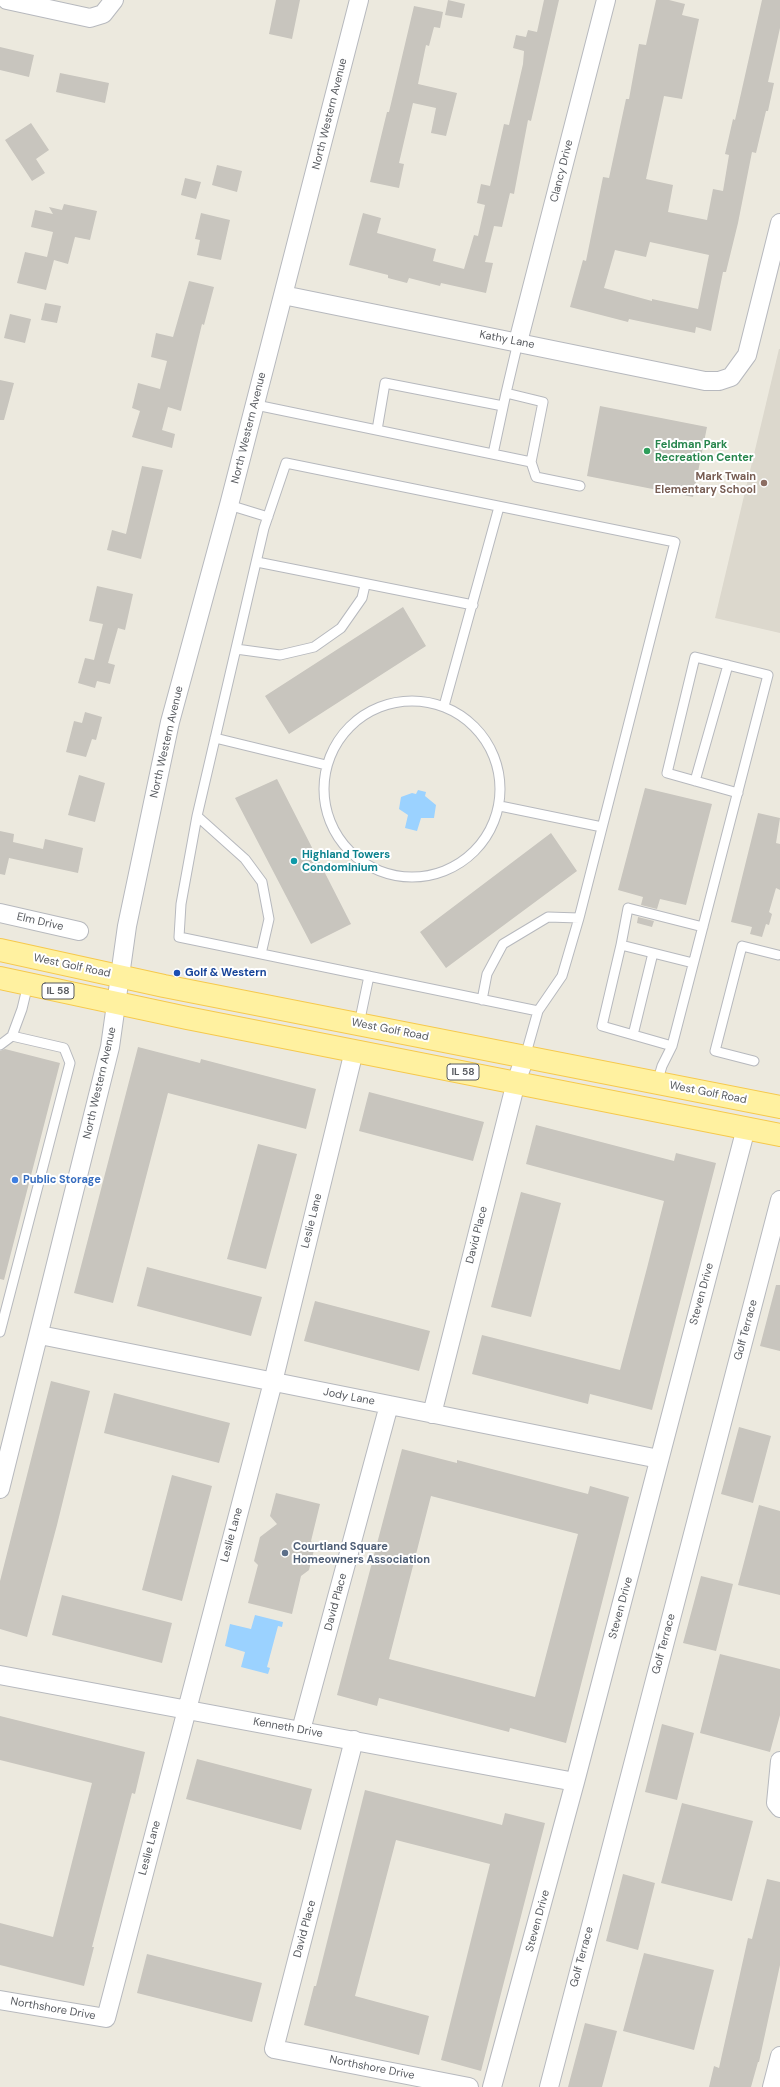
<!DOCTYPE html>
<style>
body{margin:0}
canvas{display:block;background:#ece9de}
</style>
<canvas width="780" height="2087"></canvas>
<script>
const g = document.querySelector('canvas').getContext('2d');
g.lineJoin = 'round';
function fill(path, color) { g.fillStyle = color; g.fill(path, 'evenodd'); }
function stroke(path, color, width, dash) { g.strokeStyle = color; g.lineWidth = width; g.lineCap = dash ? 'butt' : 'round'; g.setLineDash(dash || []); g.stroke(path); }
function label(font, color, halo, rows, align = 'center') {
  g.font = font + ' "DM Sans",sans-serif'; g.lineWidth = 4; g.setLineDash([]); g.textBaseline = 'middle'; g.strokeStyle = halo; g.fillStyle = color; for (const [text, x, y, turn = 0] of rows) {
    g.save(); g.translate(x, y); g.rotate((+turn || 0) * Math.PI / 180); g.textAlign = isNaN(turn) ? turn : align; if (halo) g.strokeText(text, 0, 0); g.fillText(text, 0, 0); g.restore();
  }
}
fill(new Path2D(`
 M779 349H780V633L715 618Z`), '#dcd8cd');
fill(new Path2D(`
 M418 790 426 792 425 796 436 805 434 818H421L417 831 405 828 408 815 399 809 401 797 412 793 416 794Z
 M255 1615 283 1622 282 1627 278 1626 267 1667 270 1668 268 1674 241 1667 245 1652 225 1646 230 1624 251 1629Z`), '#9bd2ff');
fill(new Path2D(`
 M276 0H300L292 39 269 34Z
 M448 0 465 4 462 18 445 15Z
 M544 0H559L531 121 528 120 514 194 510 193 502 227 494 226 485 262 493 263 486 293 441 283 440 286 409 278 407 283 388 278V275L349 265 363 213 381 218 377 233 436 249 433 261 464 269 474 235 478 236 485 205 477 203 481 184 490 186 504 124 509 125 523 64 524 51 513 48 516 35 526 37 528 30 537 32Z
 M656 0H669L685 4 682 15 699 19 682 99 664 96 646 179 673 185 668 212 707 220 713 189 723 191 729 155 725 154 733 119 735 120 762 0H780V28L768 82 774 83 768 111H766L756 153 752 152 738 223 726 272H723L711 331 696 327 695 333 629 319 628 322 570 307 583 260 586 261 603 177 609 178 626 99H629L639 44 646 45ZM650 242 709 255 698 309 652 299V301L604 288 615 250 646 257Z
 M414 6 443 12 440 28 434 27 429 46 426 45 418 84 457 93 446 136 431 133 436 108 413 103 399 163 404 164 399 188 370 182 387 112H389Z
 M0 47 34 55 29 77 0 70Z
 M60 73 109 83 105 103 56 92Z
 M31 123 49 150 36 159 45 173 32 181 5 140Z
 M217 165 242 171 237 192 212 185Z
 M185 178 201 182 196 199 181 195Z
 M64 204 97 211 90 240 75 237 68 264 54 260 46 290 17 283 25 252 47 257 53 232 31 227 35 210 53 214 49 207 62 210Z
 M201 213 230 220 221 260 197 255 200 240 195 239Z
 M189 281 214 287 204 325 202 324 181 411 168 407 162 430 175 434 172 448 132 437 140 411 132 408 138 383 160 389 167 361 151 357 156 333 173 337Z
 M45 303 61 306 57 323 41 320Z
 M10 314 31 319 25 343 4 338Z
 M0 380 14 383 4 420H0Z
 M600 406 707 427 693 497 587 476Z
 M142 466 163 470 141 559 107 550 112 530 126 534Z
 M97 586 133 594 125 630 118 628 108 663 115 665 110 684 97 681 95 688 78 683 85 658 94 660 103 624 89 621Z
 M403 607 426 646 289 734 265 696Z
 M85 712 102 717 96 740 92 739 86 757 66 752 74 721 82 723Z
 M79 775 105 783 95 822 68 815Z
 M277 779 351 924 311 944 235 798Z
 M645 788 712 804 686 905 660 899 657 909 641 905 643 897 618 890Z
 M758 813 780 818 776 843 780 844V890L776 888 769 912 772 914 769 925 766 924 762 937 750 934 752 927 731 922Z
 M0 831 14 834 13 842 43 849 45 839 83 848 78 873 9 858 5 875 0 874Z
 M551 833 577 871 446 968 420 932Z
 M638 917 654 921 652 927 637 923Z
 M138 1047 200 1063 201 1059 316 1089 306 1129 168 1093 113 1303 74 1293Z
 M5 1049 60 1063 4 1280 0 1279V1051Z
 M369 1092 484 1122 473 1161 359 1131Z
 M536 1125 674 1161 676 1153 716 1163 652 1410 590 1394 588 1404 472 1374 482 1335 620 1370 647 1268 664 1201 526 1164Z
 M258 1144 297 1154 266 1269 227 1259Z
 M521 1192 561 1203 531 1317 491 1307Z
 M147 1267 262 1297 251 1336 137 1306Z
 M776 1285H780V1351L760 1346Z
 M315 1301 430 1331 419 1371 304 1341Z
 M51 1381 90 1391 57 1525 27 1637 0 1629V1581Z
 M114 1393 230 1423 219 1463 104 1433Z
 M739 1427 771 1436 753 1503 721 1494Z
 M402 1449 457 1463V1460L588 1494 590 1486 629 1497 566 1743 510 1728 509 1732 379 1698 377 1706 337 1695ZM431 1496 578 1534 535 1697 389 1659Z
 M172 1475 212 1486 182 1601 142 1590Z
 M276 1493 320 1504 311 1541 315 1546 309 1570 301 1576 292 1614 248 1603 258 1565 254 1561 260 1537 277 1524 270 1516Z
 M759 1505 780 1511V1595L738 1585Z
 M701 1576 733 1584 716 1651 683 1643Z
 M62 1595 172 1623 162 1663 52 1635Z
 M720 1654 780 1669V1715L770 1752 700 1733Z
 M0 1716 145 1752 135 1794 132 1793 92 1947H94L84 1986 0 1965V1923L53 1937 92 1783 0 1760Z
 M662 1724 694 1733 677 1800 645 1792Z
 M197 1759 312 1789 301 1830 186 1799Z
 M365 1790 502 1825 505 1813 545 1823 481 2071 441 2060 490 1864 396 1840 355 1996 429 2016 419 2055 304 2025 314 1986H316Z
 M682 1803 753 1821 732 1901 661 1883Z
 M623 1874 655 1883 638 1950 606 1941Z
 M767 1879 780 1882V1965L759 2062H758L751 2087H709L714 2066 719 2068 748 1938 752 1939Z
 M644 1953 714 1970 694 2050 623 2031Z
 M147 1954 262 1983 252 2022 137 1993Z
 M585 2023 617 2031 602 2087H568Z`), '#c8c5be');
const lane = new Path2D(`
 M256 405 531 462 543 402 506 393 518 342
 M377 430 385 383 503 406
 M493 454 506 393
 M531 462 536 477 580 486
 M229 505 268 517
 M257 562 473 605
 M236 649 280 655 314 647 341 628 362 598 365 585
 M324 789a88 88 0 1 1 176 0a88 88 0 1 1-176 0Z
 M444 706 499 507
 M215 738 326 765
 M695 781 728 665
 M500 806 602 827
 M197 816 245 859 262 882 269 919 261 954
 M621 945 628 908 703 927
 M482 1000 487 974 503 944 548 917 579 918
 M359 1024 369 976
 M633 1035 653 953
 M0 1045 12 1036
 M672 1046 602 1026 621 945 693 963
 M525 1057 538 1011 562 976 579 918 675 542 286 463 264 528 197 816 181 904 179 937 538 1011
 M754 1061 715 1051 742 946 778 955
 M657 1083 662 1066 672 1046 768 675 695 657 667 773 738 793
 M0 1332 70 1063 64 1048 12 1036 22 1009 28 984`);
const street = new Path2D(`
 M7 0 90 18 103 14 114 0
 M283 295 705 381H719L731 377 747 355 780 223
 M518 342 606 0
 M0 913 79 931
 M40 1335 659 1459
 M432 1414 516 1082 525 1057
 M0 1489 110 1047 127 926 170 722 229 505 359 0
 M0 1675 575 1782
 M301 1730 389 1405
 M354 1740 274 2049 469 2087
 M780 1761 776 1803 780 1808
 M0 2000 106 2018 273 1382 354 1051
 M492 2087 575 1782 746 1128
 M549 2087 780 1200
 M772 2087 780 2056`);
const primary = new Path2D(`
 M0 950 164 986 780 1107
 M0 978 187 1018 780 1135`);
stroke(lane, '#b7b9be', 11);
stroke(street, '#b7b9be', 20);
stroke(primary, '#f6c94d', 24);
stroke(lane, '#fff', 9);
stroke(street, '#fff', 18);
stroke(primary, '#fff1a0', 22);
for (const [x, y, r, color] of [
 [647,451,4,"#2e9e5b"],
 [764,483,4,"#8d6e63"],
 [294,861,4,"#0f9aa8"],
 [177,973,4,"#1a4fb4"],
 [15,1180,4,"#3f7fe0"],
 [285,1553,4,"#5c6f8a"]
]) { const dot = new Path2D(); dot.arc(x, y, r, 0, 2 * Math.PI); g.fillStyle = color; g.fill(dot); stroke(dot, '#fff', 1.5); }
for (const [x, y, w] of [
 [58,991,32],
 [463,1072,32]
]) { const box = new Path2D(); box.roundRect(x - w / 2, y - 8, w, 16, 3); g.fillStyle = '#fff'; g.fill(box); stroke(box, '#585b60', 1); }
label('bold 10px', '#585b60', null, [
 ["IL 58",58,991],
 ["IL 58",463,1072]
]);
label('11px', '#585b60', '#fff', [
 ["North Western Avenue",330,114,-76],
 ["Clancy Drive",562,171,-76],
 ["Kathy Lane",507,340,11],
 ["North Western Avenue",249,428,-76],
 ["North Western Avenue",167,742,-77],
 ["Elm Drive",40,922,13],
 ["West Golf Road",72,966,12],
 ["West Golf Road",390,1030,11],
 ["North Western Avenue",100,1083,-77],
 ["West Golf Road",708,1093,11],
 ["Leslie Lane",312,1221,-76],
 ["David Place",477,1235,-76],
 ["Steven Drive",702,1294,-75],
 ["Golf Terrace",746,1330,-75],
 ["Jody Lane",349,1397,11],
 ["Leslie Lane",232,1535,-75],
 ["David Place",336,1602,-75],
 ["Steven Drive",621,1608,-75],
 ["Golf Terrace",664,1644,-75],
 ["Kenneth Drive",288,1728,10],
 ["Leslie Lane",150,1848,-75],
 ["Steven Drive",538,1921,-75],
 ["David Place",305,1929,-75],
 ["Golf Terrace",582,1957,-75],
 ["Northshore Drive",53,2009,10],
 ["Northshore Drive",372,2068,11]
]);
label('bold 11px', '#27864d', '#fff', [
 ["Feldman Park",655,445],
 ["Recreation Center",655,458]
], 'left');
label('bold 11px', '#785e54', '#fff', [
 ["Mark Twain",756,477],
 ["Elementary School",756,490]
], 'right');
label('bold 11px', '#0d838f', '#fff', [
 ["Highland Towers",302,855],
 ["Condominium",302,868]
], 'left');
label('bold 11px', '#164399', '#fff', [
 ["Golf & Western",185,973]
], 'left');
label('bold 11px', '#366cbe', '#fff', [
 ["Public Storage",23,1180]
], 'left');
label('bold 11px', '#4e5e75', '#fff', [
 ["Courtland Square",293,1547],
 ["Homeowners Association",293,1560]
], 'left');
</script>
